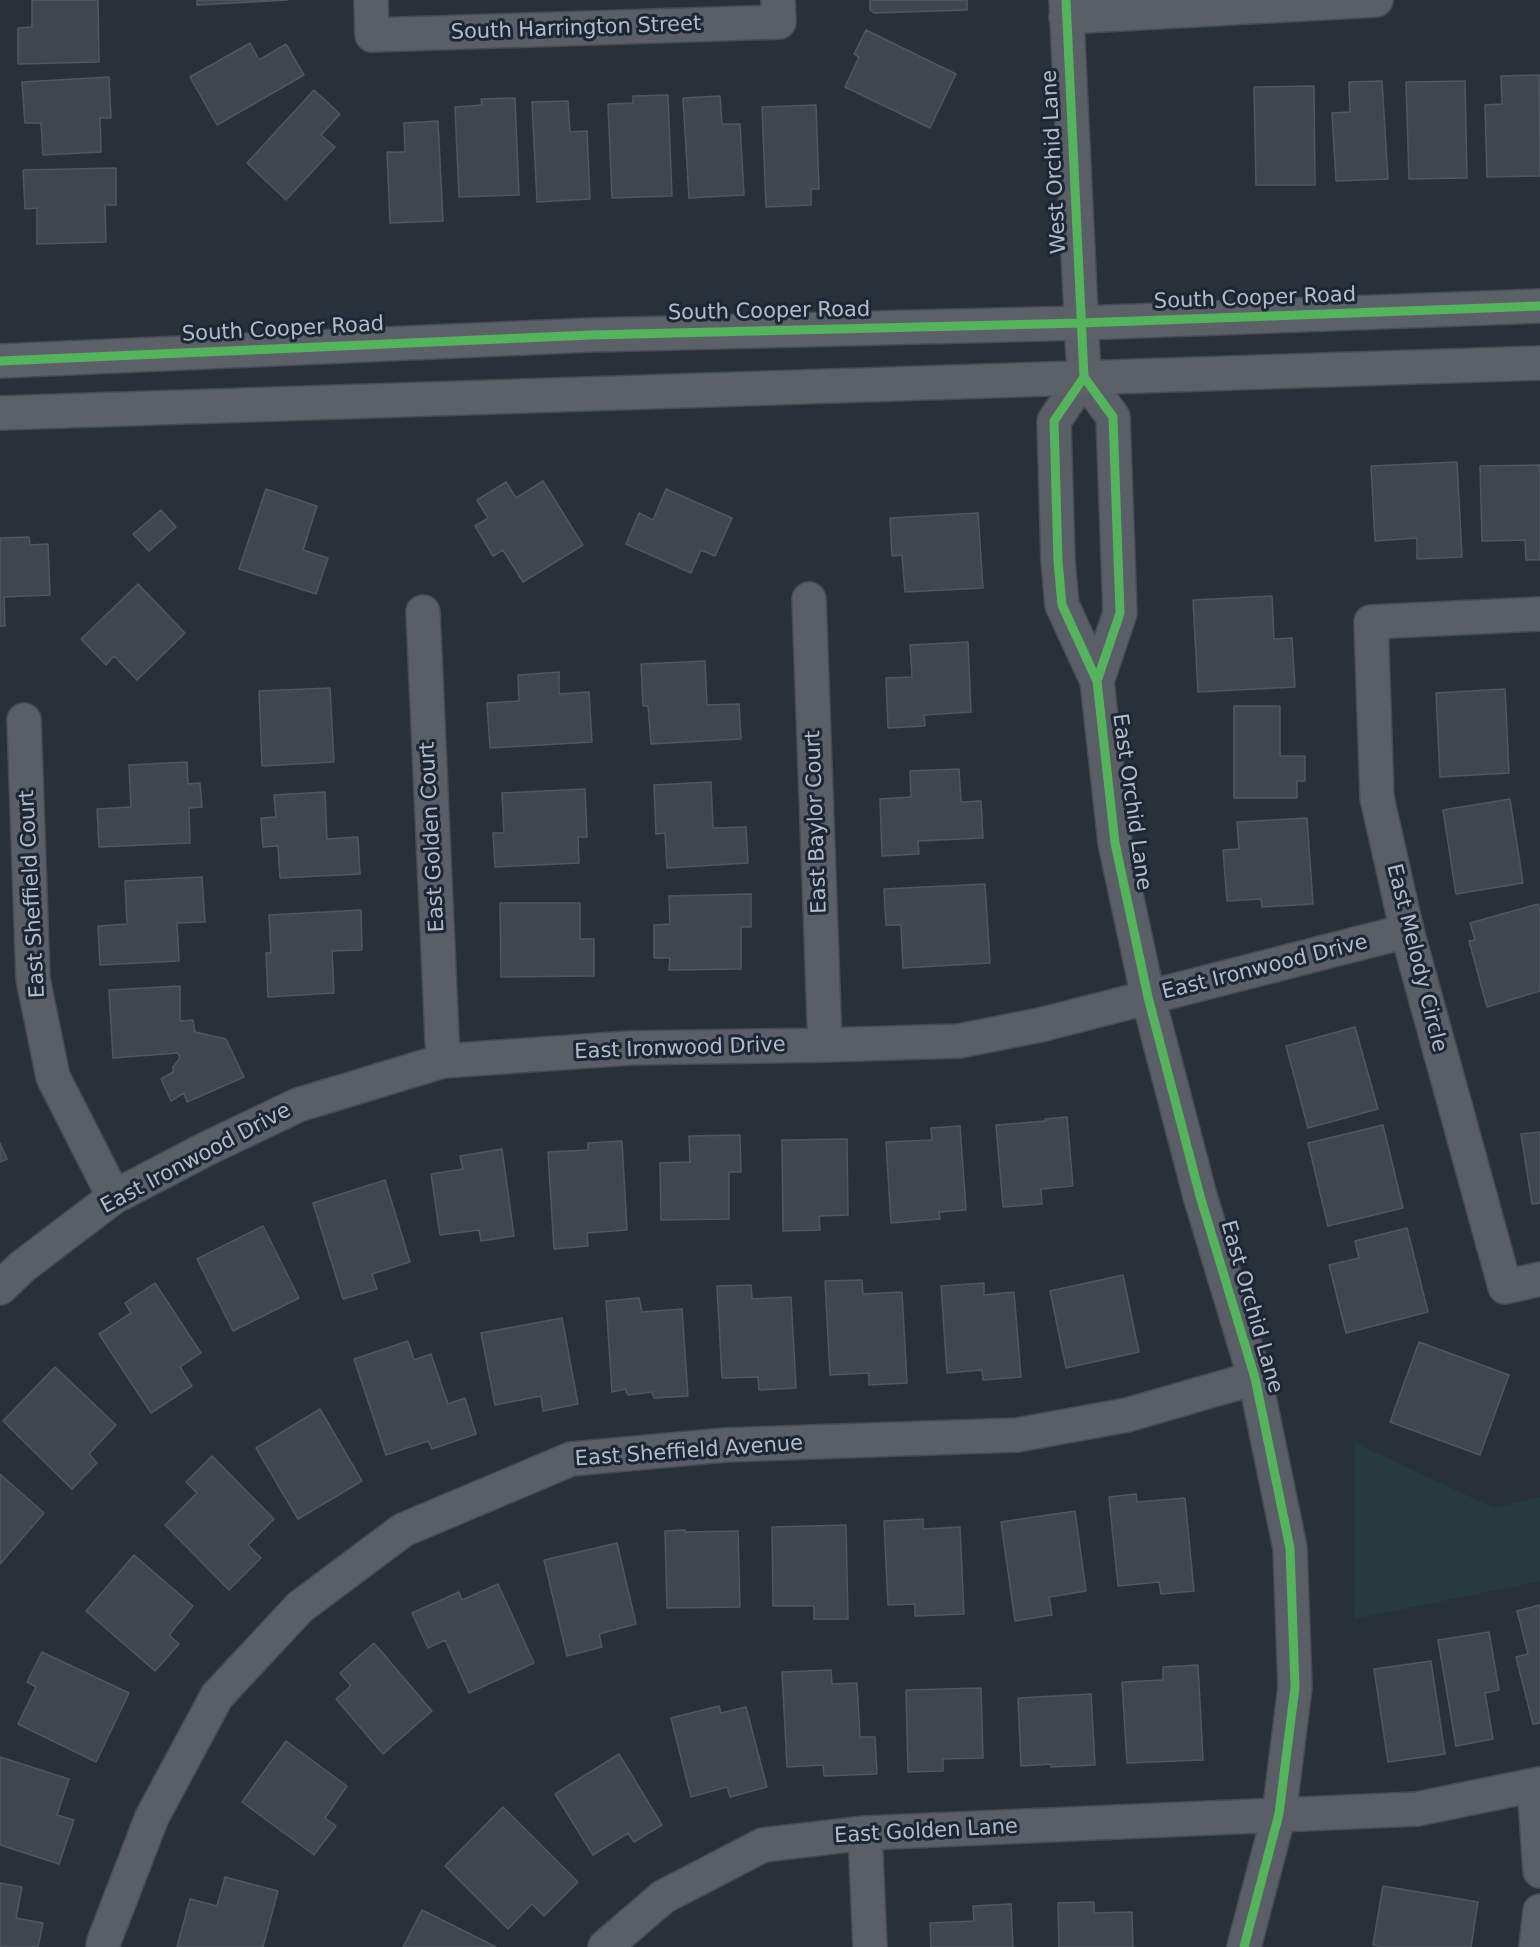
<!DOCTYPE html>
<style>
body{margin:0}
canvas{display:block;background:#283039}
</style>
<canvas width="1540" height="1947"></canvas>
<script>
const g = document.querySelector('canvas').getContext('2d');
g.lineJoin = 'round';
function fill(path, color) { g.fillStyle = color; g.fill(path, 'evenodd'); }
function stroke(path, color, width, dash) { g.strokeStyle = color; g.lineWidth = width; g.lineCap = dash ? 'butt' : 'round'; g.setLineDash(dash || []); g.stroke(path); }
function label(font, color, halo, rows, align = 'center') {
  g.font = font + ' "DejaVu Sans",sans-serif'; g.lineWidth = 6; g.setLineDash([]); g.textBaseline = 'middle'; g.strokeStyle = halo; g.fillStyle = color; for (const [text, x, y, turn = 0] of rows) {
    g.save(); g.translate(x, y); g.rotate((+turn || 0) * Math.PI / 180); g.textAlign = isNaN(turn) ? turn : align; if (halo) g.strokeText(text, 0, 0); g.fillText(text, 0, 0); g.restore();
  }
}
fill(new Path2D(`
 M1355 1443 1494 1508 1540 1497V1581L1354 1619Z`), '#253b3f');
const building = new Path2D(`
 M32 0H98L99 62 18 64V28L32 27Z
 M197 0H288L197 5Z
 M870 0H967V10L874 13 870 10Z
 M866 30 956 74 930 128 845 87 859 57 854 54Z
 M250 43 259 60 286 44 304 75 217 125 190 77Z
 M1539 75 1540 176 1487 177 1485 105 1502 104 1501 76Z
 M109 77 111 118H100L101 152 43 155 41 123H25L22 82Z
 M1382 81 1388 179 1336 181 1332 113 1350 112 1349 82Z
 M1465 81 1467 178 1409 179 1406 82Z
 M1314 86 1315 185H1256L1254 87Z
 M314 90 340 114 321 135 335 147 286 200 247 163Z
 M668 95 672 196 612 198 608 104 633 103V96Z
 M720 96 722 124H740L744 195 689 198 683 98Z
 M515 98 519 195 459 197 455 107 482 105 481 99Z
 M568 101 570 132 587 131 590 199 537 202 532 102Z
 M816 105 819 189H811V205L766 207 762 107Z
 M438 121 443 221 390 223 387 152H405L404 123Z
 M116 168V205H105L106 242 37 244V208L25 209 23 170Z
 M1457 462 1462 557 1417 559V538L1375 541 1371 466Z
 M1540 465V560H1526L1525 540 1482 541 1480 466Z
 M543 481 583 545 523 582 503 550 493 556 475 526 488 518 477 500 506 482 516 498Z
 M266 489 317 506 303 550 328 558 316 594 239 569Z
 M666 489 732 518 715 556 701 550 691 573 626 544 639 513 653 520Z
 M161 510 176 527 149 551 133 534Z
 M978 513 983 588 905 592 902 555 892 556 890 518Z
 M29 537 30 545 48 544 50 595 4 597 5 626H0V538Z
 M138 584 185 633 137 680 114 656 106 665 81 639Z
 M1272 596 1274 639 1292 638 1295 687 1198 692 1193 600Z
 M968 642 971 712 924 715 925 726 888 728 886 678 912 677 910 645Z
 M705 661 707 705 739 704 741 739 651 744 648 706H643L641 664Z
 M559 672V694L589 692 592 742 490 748 487 703 519 701 518 675Z
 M330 688 334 762 262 766 259 691Z
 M1505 689 1509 773 1440 777 1436 693Z
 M1234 706H1280V756H1305V781H1297V798H1234Z
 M187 762 188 784 200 783 202 807 189 808 190 843 99 847 97 809 131 807 129 765Z
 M959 769 961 802 981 801 983 838 918 841 919 854 882 856 880 799 911 797 910 771Z
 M711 782 713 828 746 827 748 863 667 868 665 833 656 834 654 785Z
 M585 789 587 837H578L579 863 495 867 493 833H504L502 793Z
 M325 792 327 839 358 837 360 874 280 878 278 846 263 847 261 818 276 817 274 795Z
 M1510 799 1523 883 1456 894 1443 810Z
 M1307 818 1313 904 1262 907 1261 899 1227 901 1223 850 1239 849 1237 822Z
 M202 877 205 922 177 923 179 961 100 965 98 926 127 924 125 881Z
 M985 884 990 963 903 968 901 925H886L884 889Z
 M751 894V927H741V969L669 970 670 958H654V925L670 924 669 896Z
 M500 903H580V939H594V976L501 977Z
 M1538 904 1540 910V991L1487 1007 1469 941 1475 940 1470 923Z
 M361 910 362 950 332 951 334 993 268 997 266 953H271L269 915Z
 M180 986V1021L193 1020 195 1032 226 1039 244 1077 187 1102 184 1093 171 1101 161 1079 173 1072V1067L180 1058 178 1053 113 1058 109 990Z
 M1355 1027 1378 1109 1308 1128 1286 1046Z
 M1067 1117 1073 1186 1041 1189 1042 1204 1003 1207 996 1125 1046 1121 1045 1119Z
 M1383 1125 1403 1208 1328 1226 1308 1143Z
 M960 1126 966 1210 939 1212 940 1219 891 1223 886 1142 932 1140 931 1128Z
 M1540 1132V1203L1532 1204 1521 1134Z
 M740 1135 741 1172H729V1219L661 1220 660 1163 690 1162 689 1136Z
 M847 1139 848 1215 819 1216 820 1230 783 1231 782 1140Z
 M622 1141 627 1230 587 1233 588 1246 554 1249 548 1152 588 1150V1143Z
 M0 1143 7 1159 0 1162Z
 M502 1149 514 1236 481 1241 479 1230 440 1235 431 1174 463 1169 460 1156Z
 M385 1180 410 1262 372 1274 377 1289 343 1299 313 1203Z
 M263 1226 299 1298 233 1331 197 1259Z
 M1407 1228 1428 1312 1346 1333 1329 1265 1359 1258 1355 1241Z
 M1123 1275 1139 1352 1066 1368 1050 1291Z
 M862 1280 863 1294 902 1292 907 1383 869 1385V1373L830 1375 825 1281Z
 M155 1283 201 1353 180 1367 192 1386 151 1413 99 1334 131 1313 125 1303Z
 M984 1283V1295L1014 1292 1021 1377 983 1380 982 1370 947 1373 941 1286Z
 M751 1285 752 1299 791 1297 796 1388 759 1390 758 1377 722 1378 717 1286Z
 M639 1298 642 1312 682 1309 688 1396 654 1398 652 1392 628 1395 625 1389 612 1392 606 1301Z
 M562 1318 578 1404 543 1411 541 1396 495 1405 481 1333Z
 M408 1341 414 1360 431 1354 448 1404 465 1398 476 1434 432 1449 428 1441 386 1455 354 1359Z
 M1419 1342 1509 1375 1480 1455 1390 1422Z
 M55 1367 116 1425 89 1454 97 1463 72 1489 3 1421Z
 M320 1409 362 1481 298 1519 256 1448Z
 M212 1456 274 1519 248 1545 261 1558 229 1590 165 1525 197 1493 186 1482Z
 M0 1474 44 1513 0 1564Z
 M1136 1494 1137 1502 1185 1498 1194 1591 1161 1594 1159 1582 1118 1586 1109 1497Z
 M1075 1511 1086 1591 1049 1597 1052 1615 1015 1621 1001 1522Z
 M923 1519V1529L960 1527 964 1614 915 1616V1604L888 1605 884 1521Z
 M846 1525 848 1619H814V1606H773L772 1527Z
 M685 1530V1532L738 1531 740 1607 667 1608 665 1531Z
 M617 1543 636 1624 599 1634 602 1647 567 1656 544 1560Z
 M134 1555 193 1606 169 1635 179 1644 155 1671 86 1611Z
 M498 1584 534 1663 469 1693 445 1640 428 1648 412 1613 459 1592 462 1600Z
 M1540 1605V1723L1533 1724 1516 1657 1528 1654 1517 1611Z
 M1489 1632 1499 1690 1485 1693 1493 1739 1456 1746 1438 1640Z
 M374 1643 432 1711 383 1754 336 1699 351 1686 340 1673Z
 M42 1652 129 1693 96 1762 18 1724 36 1687 27 1682Z
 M1431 1661 1445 1754 1388 1762 1374 1669Z
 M1198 1665 1203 1760 1127 1763 1122 1682 1163 1680V1667Z
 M831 1670 832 1684 857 1683 860 1737H875L877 1774 824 1776 823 1765 787 1767 782 1672Z
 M981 1688 983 1758 943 1759V1771L908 1772 906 1690Z
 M1091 1694 1095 1765 1051 1767V1764L1021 1766 1018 1698Z
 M719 1706 721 1713 746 1707 767 1787 730 1797 727 1787 691 1797 671 1718Z
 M286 1741 347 1786 325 1818 336 1826 314 1855 242 1802Z
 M619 1754 662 1825 634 1842 628 1833 593 1855 555 1794Z
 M0 1757 69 1779 57 1815 74 1820 59 1864 0 1845Z
 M503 1807 578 1882 544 1916 532 1904 508 1929 445 1866Z
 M225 1877 278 1891 263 1947H177L190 1899 217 1906Z
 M0 1883 22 1887 16 1918 43 1923 38 1947H0Z
 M1383 1886 1478 1902 1471 1947H1384L1373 1945Z
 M1094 1902V1913L1132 1912 1133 1947H1059L1058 1903Z
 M1011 1904 1013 1947H931L930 1923 974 1921 973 1906Z
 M422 1910 496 1947H403Z`);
fill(building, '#40464e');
stroke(building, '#515760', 1.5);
const minor = new Path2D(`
 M371 0 372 35 779 22 778 0
 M1066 0 1084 377 1113 417 1120 613 1097 681
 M1066 17 1376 0
 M1084 377 1054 421 1058 561 1062 605 1097 681 1115 843 1148 997 1200 1196 1255 1378 1290 1548 1295 1687 1279 1814 1244 1947
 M809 599 825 1045
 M423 612 443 1061
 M1540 614 1371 622 1377 798 1407 931 1505 1287 1540 1279
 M24 720 33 979 53 1077 114 1197
 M0 1288 23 1266 114 1197 206 1149 298 1105 443 1061 630 1048 825 1045 959 1041 1040 1025 1407 931
 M1534 1785 1540 1871
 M865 1833 870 1947
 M103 1947 104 1941 152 1817 217 1696 300 1607 403 1530 571 1459 725 1445 1017 1435 1127 1415 1255 1378
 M605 1947 663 1897 763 1845 865 1833 1417 1809 1540 1784
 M1536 1947 1540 1911`);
const major = new Path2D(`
 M0 361 591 335 1082 323 1540 306
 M0 413 1540 363`);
stroke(minor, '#474c53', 36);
stroke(major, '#474c55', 36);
stroke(minor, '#5a5e66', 33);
stroke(major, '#5c6168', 33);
stroke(new Path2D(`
 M1066 0 1084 377 1113 417 1120 613 1097 681
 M0 361 591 335 1082 323 1540 306
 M1084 377 1054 421 1058 561 1062 605 1097 681 1115 843 1148 997 1200 1196 1255 1378 1290 1548 1295 1687 1279 1814 1244 1947`), '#56b35d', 9);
label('21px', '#b3bcca', '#1c2634', [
 ["South Harrington Street",576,29,-2],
 ["West Orchid Lane",1055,162,-93],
 ["South Cooper Road",1255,299,-2],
 ["South Cooper Road",769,312,-1],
 ["South Cooper Road",283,330,-3],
 ["East Orchid Lane",1131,802,82],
 ["East Baylor Court",817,822,-92],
 ["East Golden Court",433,837,-93],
 ["East Sheffield Court",33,894,-93],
 ["East Melody Circle",1416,958,76],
 ["East Ironwood Drive",1265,968,-14],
 ["East Ironwood Drive",680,1049,-2],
 ["East Ironwood Drive",196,1159,-28],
 ["East Orchid Lane",1251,1307,74],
 ["East Sheffield Avenue",689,1452,-4],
 ["East Golden Lane",926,1832,-3]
]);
</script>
